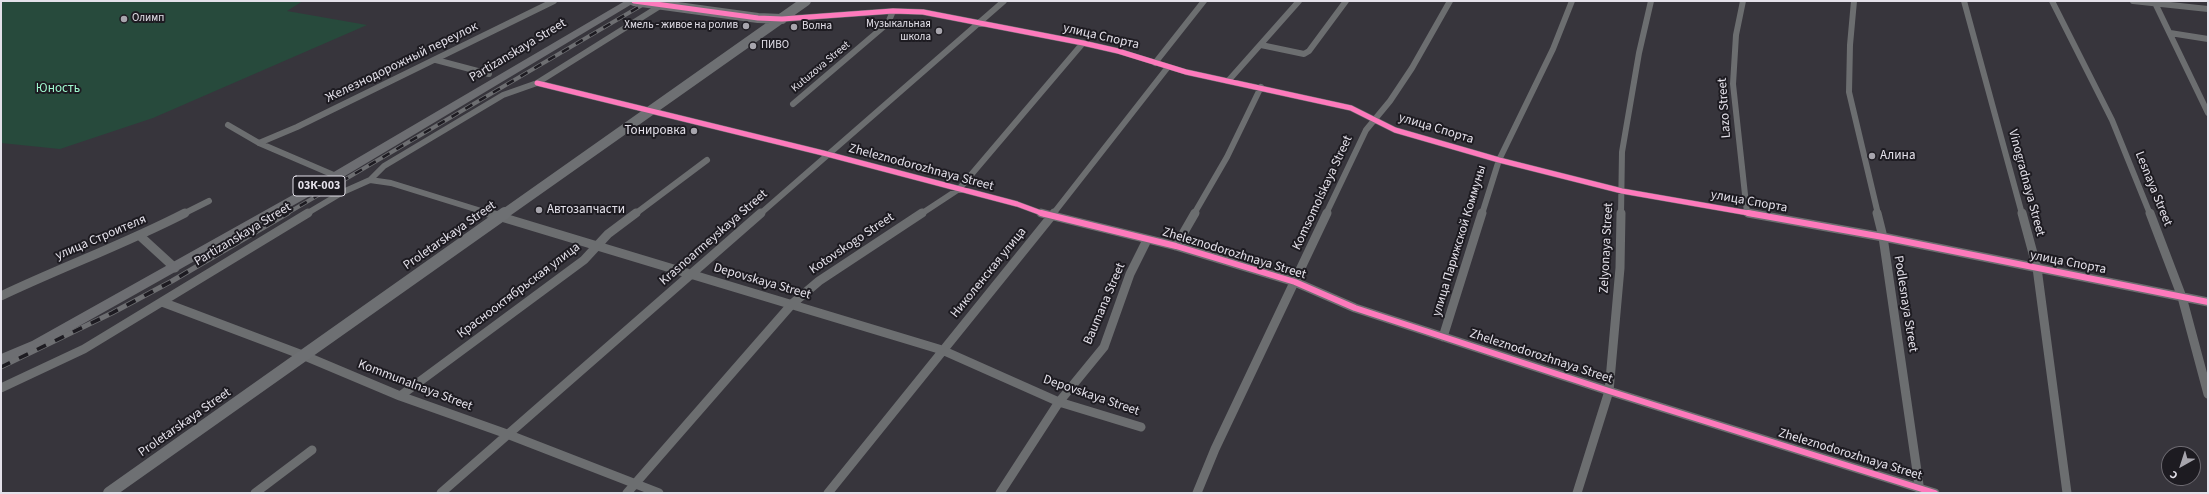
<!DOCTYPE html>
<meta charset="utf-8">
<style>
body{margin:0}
#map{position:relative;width:2209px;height:494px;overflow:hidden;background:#37353c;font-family:"Source Sans 3",sans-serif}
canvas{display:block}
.frame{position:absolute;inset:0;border:2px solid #e4e1ea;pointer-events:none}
.north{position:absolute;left:2161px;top:446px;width:40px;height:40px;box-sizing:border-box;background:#1d1b21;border:1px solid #6d6a71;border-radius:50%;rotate:219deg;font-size:11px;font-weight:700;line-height:16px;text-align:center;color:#e4e1ea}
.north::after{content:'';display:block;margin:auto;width:14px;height:18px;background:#a7a5ad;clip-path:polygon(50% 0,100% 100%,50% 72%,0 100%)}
</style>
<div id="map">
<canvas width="2209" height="494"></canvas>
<div class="frame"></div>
<div class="north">С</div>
</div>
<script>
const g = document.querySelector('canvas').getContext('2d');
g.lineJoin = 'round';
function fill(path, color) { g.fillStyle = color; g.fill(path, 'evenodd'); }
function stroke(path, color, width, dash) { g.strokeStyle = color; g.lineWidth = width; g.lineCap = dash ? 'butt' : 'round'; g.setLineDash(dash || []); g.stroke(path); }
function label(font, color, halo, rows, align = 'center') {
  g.font = font + ' "Source Sans 3",sans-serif'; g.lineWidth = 4; g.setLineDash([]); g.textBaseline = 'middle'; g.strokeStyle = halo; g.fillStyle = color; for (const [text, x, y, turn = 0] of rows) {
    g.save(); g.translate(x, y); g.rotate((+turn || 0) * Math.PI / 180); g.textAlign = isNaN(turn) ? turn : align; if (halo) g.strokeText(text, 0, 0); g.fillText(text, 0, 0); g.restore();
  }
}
fill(new Path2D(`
 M1 1H303L287 11 367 25 153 118 60 149 1 143Z`), '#274a3c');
stroke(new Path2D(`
 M1743 1 1736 35 1733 84 1747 213
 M1854 1 1850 45 1849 92 1878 214
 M1964 1 2022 214
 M2052 1 2112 120 2150 214
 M2133 1 2208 9
 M2155 3 2208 113
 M782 19 893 11 923 12 1083 43 1118 51 1186 72 1351 108 1395 130 1499 160 1622 191 1754 214
 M2170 33 2208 39
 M1261 45 1304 54 1309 51 1346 1
 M436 60 489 74
 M1155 63 1204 1
 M1229 80 1299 1
 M537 83 827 154 1017 204 1044 214
 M793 104 888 23 893 11
 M228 125 259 143 336 176
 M259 143 297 127 554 1
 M370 180 391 183 491 214
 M183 214 209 201
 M306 214 343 192 370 180 384 166 503 95 537 83 660 6
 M635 214 707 160
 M760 214 1004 1
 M921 214 959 189 1083 43
 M1053 214 1168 67
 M1194 214 1227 157 1261 87
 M1326 214 1366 130 1390 101 1412 68 1450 1
 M1482 214 1499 160 1553 49 1572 1
 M1621 214 1622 152 1639 53 1651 1`), '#6c6e70', 6);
stroke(new Path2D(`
 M488 213 942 350 1059 402 1141 427
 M1041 213 1176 246 1295 282 1355 308 1609 391 1935 493
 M1748 213 1883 237 2208 302
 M1877 213 1883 237 1920 492
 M2022 213 2037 268 2067 493
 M2150 213 2182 297 2208 394
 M140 236 175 268
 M1176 246 1195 213
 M1 296C62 267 125 244 185 213
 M162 302 305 356 400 396 507 434 659 493
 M1443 337 1482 213
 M1 388 84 349 308 213
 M400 396 584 260 608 234 636 213
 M255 493 312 450
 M441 493 761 213
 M627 493 792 304 819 281 922 213
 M828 493 1054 213
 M1000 493 1059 402 1104 347 1130 274 1147 240
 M1197 493 1215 449 1327 213
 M1577 493 1609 391 1620 268 1621 213`), '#6c6e70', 9);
stroke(new Path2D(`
 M634 1 758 18 782 19
 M504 214 806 1`), '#6e7073', 10);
stroke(new Path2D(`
 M109 493 505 213`), '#6e7073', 12);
fill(new Path2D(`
 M625 1H637L340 179 42 347 1 365V354L32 341 332 173Z`), '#6d6e72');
const railFar1 = new Path2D(`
 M286 214 649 1`);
const rail = new Path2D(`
 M1 367 112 313 172 281 288 213`);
stroke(railFar1, '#6e6f72', 4);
stroke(rail, '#6e6f72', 5);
stroke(railFar1, '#1d1b21', 2.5, [8]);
stroke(rail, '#1d1b21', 3.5, [10]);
stroke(new Path2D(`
 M634 1 758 18 782 19 893 11 923 12 1083 43 1118 51 1186 72 1351 108 1395 130 1499 160 1622 191 1754 214
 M537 83 827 154 1017 204 1044 214`), '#fd7abc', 5);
stroke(new Path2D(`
 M1041 213 1176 246 1295 282 1355 308 1609 391 1935 493
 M1748 213 1883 237 2208 302`), '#fd7abc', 6);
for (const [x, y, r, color] of [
 [124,19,4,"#a7a5ad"],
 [746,26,4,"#a7a5ad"],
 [794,27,4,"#a7a5ad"],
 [939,31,4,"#a7a5ad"],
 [753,46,4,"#a7a5ad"],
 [694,131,4,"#a7a5ad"],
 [1872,156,4,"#a7a5ad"],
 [539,210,4,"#a7a5ad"]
]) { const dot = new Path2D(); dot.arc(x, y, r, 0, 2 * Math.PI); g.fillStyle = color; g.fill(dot); stroke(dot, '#1d1b21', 1.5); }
label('11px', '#e4e1ea', '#1d1b21', [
 ["Олимп",132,19],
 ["Музыкальная",931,25,"right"],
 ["школа",931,38,"right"],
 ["Хмель - живое на ролив",738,26,"right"],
 ["Волна",802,27],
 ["ПИВО",761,46]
], 'left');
label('11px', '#e4e1ea', '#1d1b21', [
 ["Kutuzova Street",821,67,-40]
]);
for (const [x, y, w] of [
 [319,186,52]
]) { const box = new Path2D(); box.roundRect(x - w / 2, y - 10, w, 20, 3); g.fillStyle = '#1d1b21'; g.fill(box); stroke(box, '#e4e1ea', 1); }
label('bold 12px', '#e4e1ea', null, [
 ["03К-003",319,186]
]);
label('13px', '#e4e1ea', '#1d1b21', [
 ["улица Спорта",1101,37,13],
 ["Partizanskaya Street",518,51,-31],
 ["Железнодорожный переулок",402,63,-26],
 ["Lazo Street",1725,108,-94],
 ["улица Спорта",1436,129,17],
 ["Zheleznodorozhnaya Street",921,168,15],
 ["Vinogradnaya Street",2026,183,75],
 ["Lesnaya Street",2153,189,68],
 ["Komsomolskaya Street",1323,193,-65],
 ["улица Спорта",1749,202,10],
 ["Partizanskaya Street",243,235,-31],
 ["Proletarskaya Street",450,236,-35],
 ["улица Строителя",101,238,-23],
 ["Krasnoarmeyskaya Street",714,238,-41],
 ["улица Парижской Коммуны",1460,241,-73],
 ["Kotovskogo Street",852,244,-34],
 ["Zelyonaya Street",1607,248,-87],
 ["Zheleznodorozhnaya Street",1234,254,17],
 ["улица Спорта",2068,263,11],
 ["Николенская улица",989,273,-51],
 ["Depovskaya Street",762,282,16],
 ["Краснооктябрьская улица",519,291,-37],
 ["Baumana Street",1105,304,-67],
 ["Podlesnaya Street",1905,304,81],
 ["Zheleznodorozhnaya Street",1541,357,18],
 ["Kommunalnaya Street",415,386,21],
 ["Depovskaya Street",1091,396,19],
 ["Proletarskaya Street",185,423,-35],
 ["Zheleznodorozhnaya Street",1850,455,17]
]);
label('13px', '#a0f9d0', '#1d1b21', [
 ["Юность",58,89]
]);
label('13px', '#e4e1ea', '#1d1b21', [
 ["Тонировка",686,131,"right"],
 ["Алина",1880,156],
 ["Автозапчасти",547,210]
], 'left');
</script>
